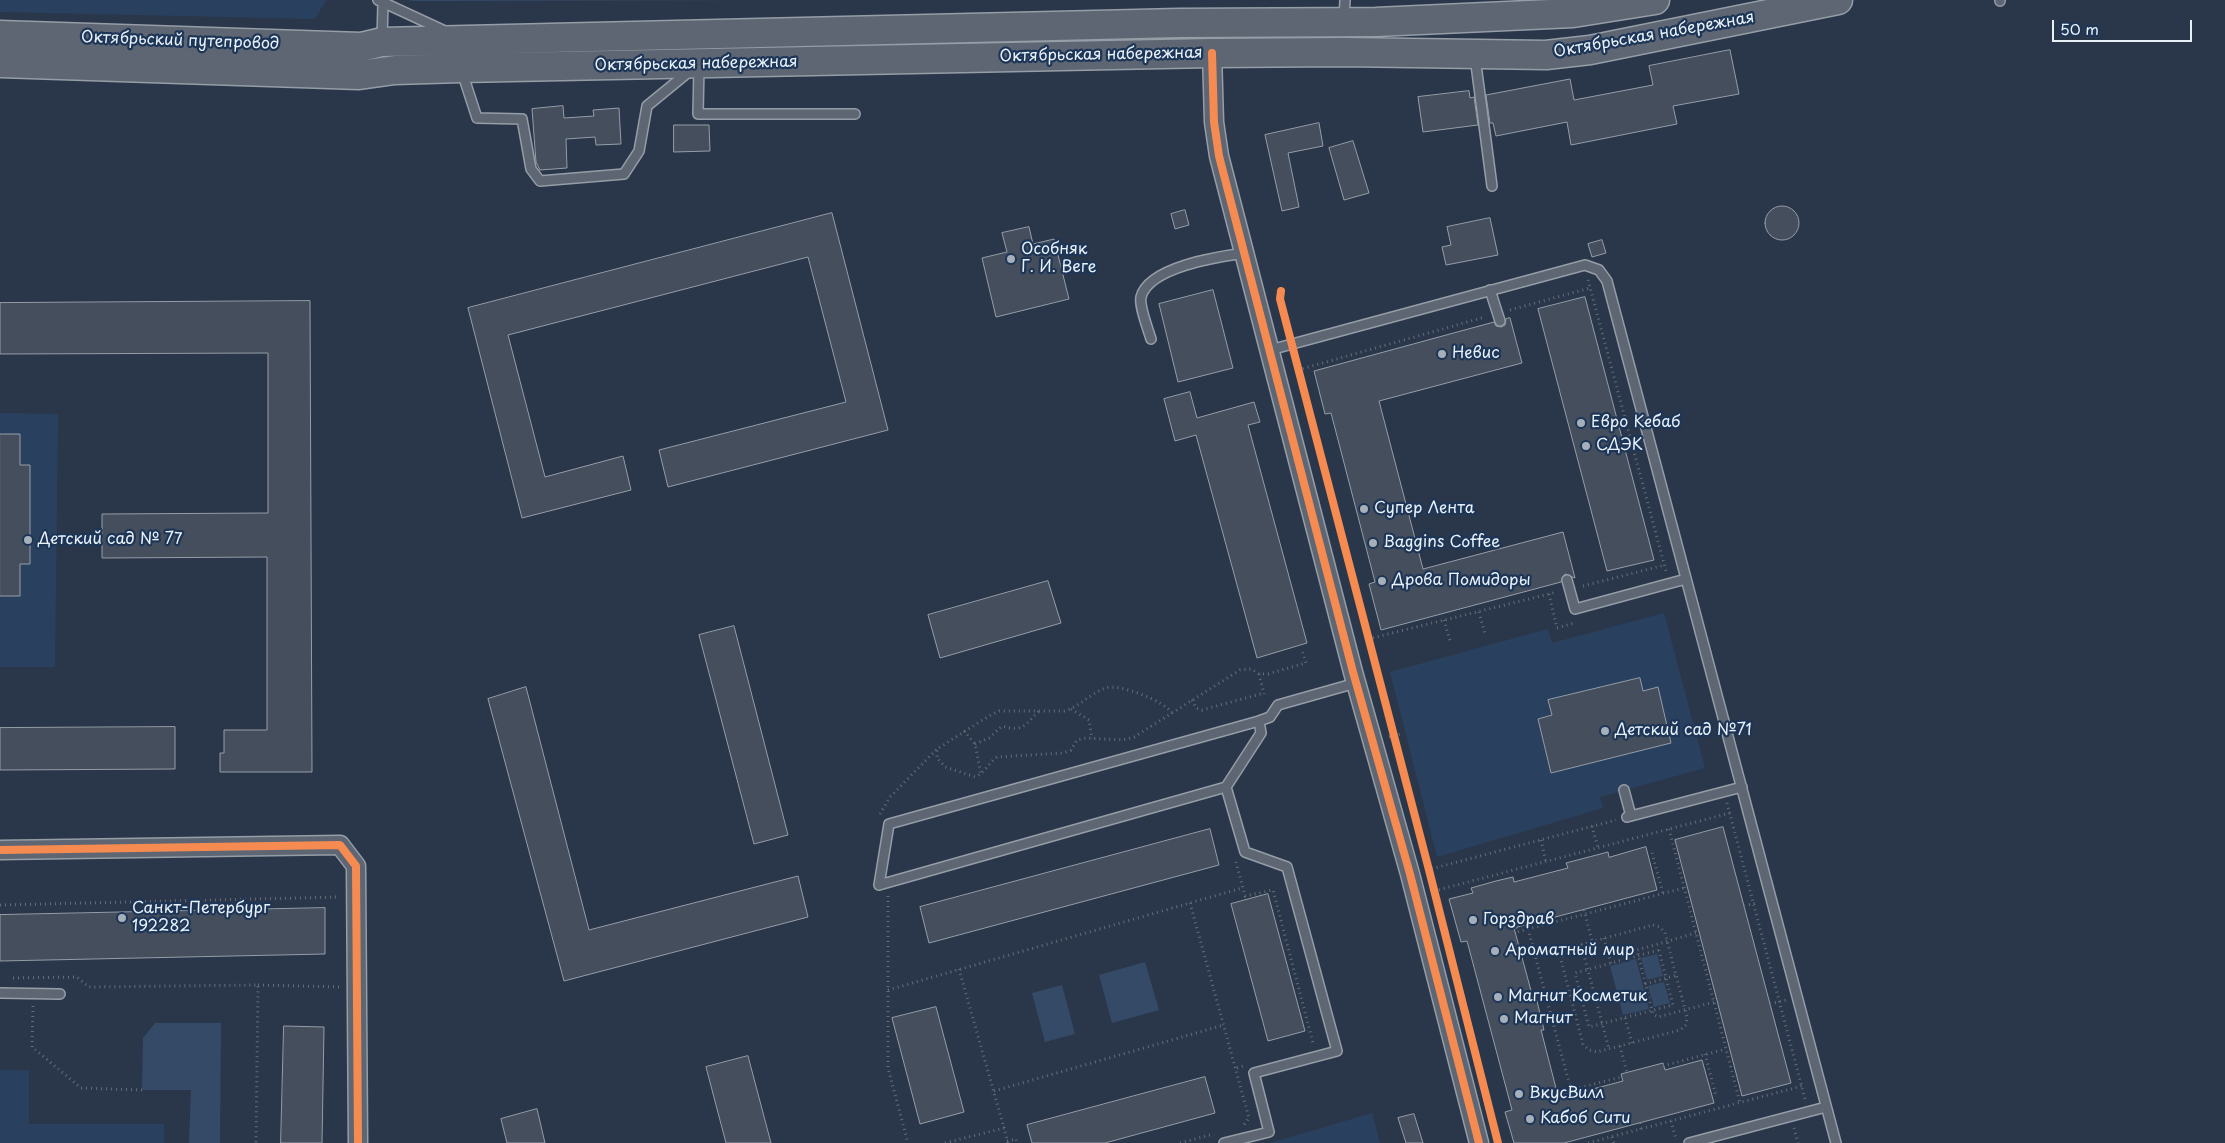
<!DOCTYPE html>
<meta charset="utf-8">
<style>
body{margin:0}
#map{position:relative;width:2225px;height:1143px;overflow:hidden;background:#2a374a;font-family:"Playpen Sans",sans-serif}
canvas{display:block}
.scale{position:absolute;left:2052px;top:20px;width:140px;height:22px;box-sizing:border-box;border:2px solid #e8f1f8;border-top:0;padding-left:6px;font-size:15px;line-height:18px;white-space:nowrap;color:#e8f1f8;-webkit-text-stroke:4px #1d3557;paint-order:stroke}
</style>
<div id="map">
<canvas width="2225" height="1143"></canvas>
<div class="scale">50 m</div>
</div>
<script>
const g = document.querySelector('canvas').getContext('2d');
g.lineJoin = 'round';
function fill(path, color) { g.fillStyle = color; g.fill(path, 'evenodd'); }
function stroke(path, color, width, dash) { g.strokeStyle = color; g.lineWidth = width; g.lineCap = dash ? 'butt' : 'round'; g.setLineDash(dash || []); g.stroke(path); }
function label(font, color, halo, rows, align = 'center') {
  g.font = font + ' "Playpen Sans",sans-serif'; g.lineWidth = 4.5; g.setLineDash([]); g.textBaseline = 'middle'; g.strokeStyle = halo; g.fillStyle = color; for (const [text, x, y, turn = 0] of rows) {
    g.save(); g.translate(x, y); g.rotate((+turn || 0) * Math.PI / 180); g.textAlign = isNaN(turn) ? turn : align; if (halo) g.strokeText(text, 0, 0); g.fillText(text, 0, 0); g.restore();
  }
}
fill(new Path2D(`
 M0 0H326L315 19 0 12Z
 M0 413 58 414 55 667H0Z
 M1664 613 1705 768 1600 797 1603 808 1437 857 1390 672 1548 629 1552 643Z
 M0 1070H29V1124H164V1143H0Z
 M1372 1113 1380 1143H1270Z`), '#2a405f');
fill(new Path2D(`
 M407 0H774L414 1Z
 M1657 954 1663 976 1647 980 1641 958Z
 M1636 959 1649 1009 1623 1015 1610 966Z
 M1145 962 1159 1010 1112 1023 1099 975Z
 M1664 982 1670 1003 1654 1007 1648 986Z
 M1062 985 1075 1034 1045 1042 1032 993Z
 M155 1023H221L220 1143H189L191 1090H142L143 1038Z`), '#354a67');
const building = new Path2D(`
 M1730 50 1739 94 1673 106 1677 124 1571 145 1567 122 1496 136 1493 123H1490L1486 95 1570 79 1574 100 1653 85 1649 66Z
 M1469 91 1470 98 1474 97 1478 125 1423 132 1418 97Z
 M563 106 564 118 594 116 593 110 619 108 621 144 596 145 595 137 566 139 567 168 540 170 536 162 532 109Z
 M1319 123 1323 146 1288 153 1299 207 1282 211 1265 135Z
 M674 125H709L710 151 674 152Z
 M1353 141 1369 193 1344 200 1329 148Z
 M1765 223a17 17 0 1 1 34 0a17 17 0 1 1-34 0Z
 M1185 210 1189 225 1175 229 1171 214Z
 M832 213 888 430 668 487 659 450 846 402 808 257 508 335 545 477 623 456 631 490 522 518 468 308Z
 M1490 218 1498 255 1446 265 1442 247 1451 245 1447 227Z
 M1029 227 1033 244 1054 239 1069 299 996 317 982 258 1007 252 1002 233Z
 M1602 240 1606 253 1592 257 1588 244Z
 M1213 290 1233 368 1178 382 1159 304Z
 M1585 297 1654 560 1607 571 1538 309Z
 M310 301 312 772H220V753H224V730H267V557L102 558V514L268 513V353L0 354V303Z
 M1510 318 1522 363 1379 401 1423 569 1563 532 1575 578 1565 574 1561 582 1381 630 1369 584 1375 582 1331 413 1325 414 1314 371 1494 322 1496 326 1501 327 1505 325 1506 319Z
 M1190 392 1197 418 1254 402 1260 422 1248 425 1307 643 1257 658 1196 435 1175 441 1164 399Z
 M0 434H20V465H30V564H20V596H0Z
 M1048 581 1061 623 940 658 928 615Z
 M734 626 788 835 754 844 699 635Z
 M1640 678 1643 691 1658 687 1671 743 1551 773 1538 719 1552 715 1548 700Z
 M526 687 589 930 798 876 808 917 564 981 488 699Z
 M175 727V769L0 770V728Z
 M1723 827 1791 1083 1742 1096 1675 840Z
 M1210 829 1219 865 929 943 920 907Z
 M1646 847 1657 890 1514 928 1533 998 1536 997 1544 1030H1541L1557 1092 1569 1089 1570 1095 1623 1081 1621 1074 1663 1063 1665 1070 1702 1060 1714 1103 1564 1143H1514L1505 1112 1512 1110 1467 941 1461 942 1449 899 1473 893 1471 888 1496 881 1513 877 1514 882 1568 868 1566 863 1608 852 1609 857Z
 M1268 894 1305 1031 1268 1041 1231 904Z
 M325 908V954L0 961V915Z
 M936 1007 964 1112 920 1124 892 1018Z
 M284 1026 324 1027 322 1143H281Z
 M748 1056 771 1143H726L706 1067Z
 M1205 1077 1215 1113 1105 1143H1032L1027 1125Z
 M537 1109 545 1143H507L501 1119Z
 M1414 1114 1423 1143H1406L1398 1118Z`);
fill(building, '#444e5c');
stroke(building, '#959da7', 1);
const service = new Path2D(`
 M378 0 447 32
 M2000 0V1
 M1344 20 1345 0
 M382 40 383 3
 M1475 57 1492 186
 M699 67 698 114H855
 M462 72 477 118 522 119 531 169 540 181 624 174 639 151 647 106 691 70
 M1490 290 1500 321
 M1151 339C1148 329 1139 306 1141 297 1149 267 1217 257 1244 253
 M1270 350 1585 265 1599 270 1607 281 1836 1143
 M1567 580 1575 609 1686 579
 M1226 787 879 885 889 824 1259 721 1270 717 1278 705 1356 683
 M1624 790 1631 816
 M1627 817 1742 787
 M0 993 60 994
 M1224 1143 1269 1132 1254 1073 1337 1051 1287 867 1245 852 1226 787 1261 733 1259 721
 M1689 1143 1826 1107`);
const minor = new Path2D(`
 M1212 53 1214 122 1219 156 1353 672 1410 874 1479 1143
 M0 850 340 845 356 866 358 1143`);
const primary = new Path2D(`
 M0 35 361 47 382 42 466 40 1179 23 1376 22 1573 13 1655 0
 M0 63 359 75 395 70 461 68 1212 53 1344 52 1546 55 1590 50 1838 0`);
stroke(service, '#959da7', 12);
stroke(minor, '#959da7', 21);
stroke(primary, '#959da7', 31);
stroke(new Path2D(`
 M1588 280 1666 571
 M1510 310 1590 288
 M1298 370 1485 317
 M1583 586 1665 565
 M1549 594 1557 628 1574 623
 M1479 612 1485 634
 M1444 620 1451 644
 M1368 639 1557 592
 M1259 674 1264 694
 M1192 700 1196 708 1202 710 1264 693
 M1071 709 1089 720 1092 739
 M1172 713C1164 701 1119 683 1105 688 1090 694 1079 707 1064 711H999L989 716 937 749V758L945 767 975 777C985 773 988 763 997 757L1063 753 1071 750 1077 740 1086 738 1123 740 1134 737 1240 670 1251 669 1259 674H1268L1306 663 1302 651
 M964 731 975 744 981 774
 M1389 737 1401 734
 M975 744 989 738 1002 726C1023 732 1024 726 1039 711
 M1727 803 1805 1099
 M880 814 890 797 937 749
 M1592 826 1598 848
 M1669 829 1740 1103
 M1541 840 1546 862
 M1652 853 1663 893
 M1236 862 1245 896 1273 890 1313 1043
 M1427 870 1616 820
 M1434 891 1730 813
 M888 896V1068L908 1143
 M1190 903 1249 1118 1244 1125
 M0 905 339 897
 M1744 906 1756 903
 M1584 910 1592 941
 M1653 925 1660 927 1665 933 1687 1017 1686 1025 1680 1030 1597 1052 1589 1050 1583 1044 1561 960 1563 953 1569 948Z
 M1516 928 1517 932 1684 888
 M1528 929 1571 1090
 M1696 933 1637 950 1653 1014 1658 1017 1714 1002
 M1604 938 1611 963
 M1581 944 1609 1049
 M1659 950 1673 1005 1589 1027 1575 973Z
 M959 969 1004 1128
 M13 978 77 977 89 987 258 985 256 1143
 M1645 984 1677 975
 M258 985 340 987
 M888 990 1242 888
 M1770 1004 1786 1000
 M33 1006 32 1047 81 1088 142 1090
 M1625 1018 1632 1043
 M1620 1046 1627 1073
 M1705 1054 1716 1096
 M1663 1066 1726 1049
 M1237 1068 1243 1066
 M1570 1090 1622 1077
 M994 1091 1224 1025
 M1671 1121 1676 1140
 M1640 1123 1641 1129
 M1794 1128 1798 1143
 M1612 1137 1614 1143
 M1007 1141 1016 1139 1017 1143
 M1571 1141 1572 1143
 M945 1143 1004 1128 1008 1143
 M1180 1143 1214 1134
 M1588 1143 1802 1086`), '#656d78', 3, [1, 4]);
stroke(service, '#5d6672', 9);
stroke(minor, '#5d6672', 18);
stroke(primary, '#5d6672', 28);
stroke(new Path2D(`
 M1212 53 1214 122 1219 156 1353 672 1410 874 1479 1143
 M1281 291 1280 299 1429 870 1498 1143
 M0 850 340 845 356 866 358 1143`), '#f68b52', 8);
for (const [x, y, r, color] of [
 [1011,259,5,"#a6b0bb"],
 [1442,354,5,"#a6b0bb"],
 [1581,423,5,"#a6b0bb"],
 [1586,446,5,"#a6b0bb"],
 [1364,509,5,"#a6b0bb"],
 [28,540,5,"#a6b0bb"],
 [1373,543,5,"#a6b0bb"],
 [1382,581,5,"#a6b0bb"],
 [1605,731,5,"#a6b0bb"],
 [122,918,5,"#a6b0bb"],
 [1473,920,5,"#a6b0bb"],
 [1495,951,5,"#a6b0bb"],
 [1498,997,5,"#a6b0bb"],
 [1504,1019,5,"#a6b0bb"],
 [1519,1094,5,"#a6b0bb"],
 [1530,1119,5,"#a6b0bb"]
]) { const dot = new Path2D(); dot.arc(x, y, r, 0, 2 * Math.PI); g.fillStyle = color; g.fill(dot); stroke(dot, '#1d3557', 2); }
label('16px', '#e8f1f8', '#1d3557', [
 ["Октябрьская набережная",1654,35,-10],
 ["Октябрьский путепровод",180,41,2],
 ["Октябрьская набережная",1101,55,-1],
 ["Октябрьская набережная",696,64,-1]
]);
label('16px', '#e8f1f8', '#1d3557', [
 ["Особняк",1021,250],
 ["Г. И. Веге",1021,268],
 ["Невис",1452,354],
 ["Евро Кебаб",1591,423],
 ["СДЭК",1596,446],
 ["Супер Лента",1374,509],
 ["Детский сад № 77",38,540],
 ["Baggins Coffee",1383,543],
 ["Дрова Помидоры",1392,581],
 ["Детский сад №71",1615,731],
 ["Санкт-Петербург",132,909],
 ["192282",132,927],
 ["Горздрав",1483,920],
 ["Ароматный мир",1505,951],
 ["Магнит Косметик",1508,997],
 ["Магнит",1514,1019],
 ["ВкусВилл",1529,1094],
 ["Кабоб Сити",1540,1119]
], 'left');
</script>
